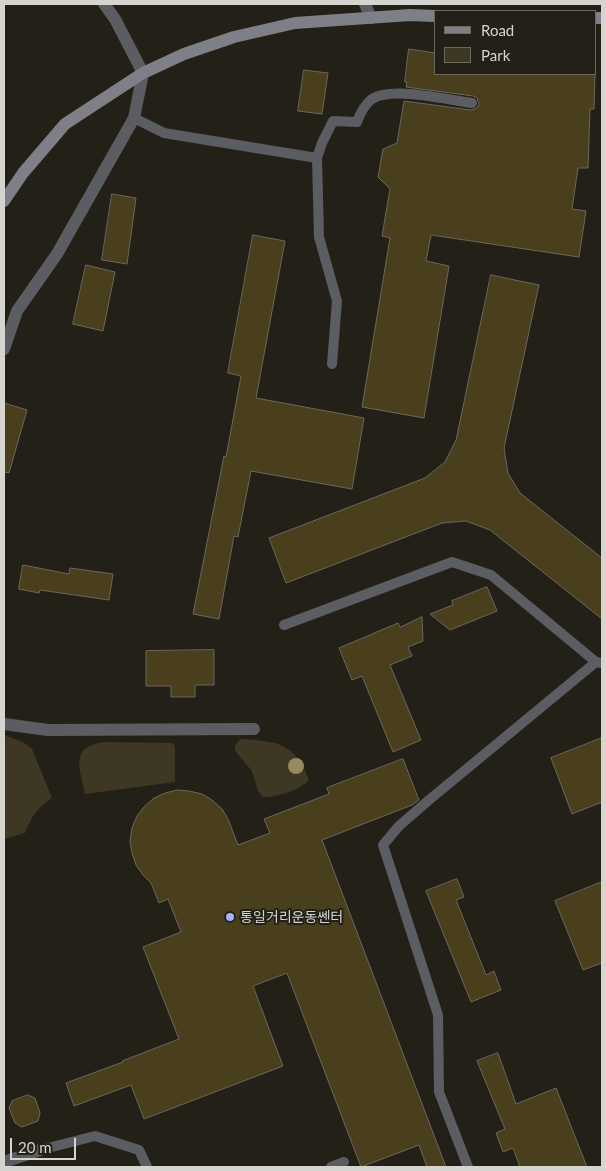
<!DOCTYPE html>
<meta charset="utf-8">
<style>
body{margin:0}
#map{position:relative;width:606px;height:1171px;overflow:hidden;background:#232117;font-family:Lato,sans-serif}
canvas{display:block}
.frame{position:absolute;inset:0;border:5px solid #d5d4ce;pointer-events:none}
.legend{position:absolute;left:434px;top:10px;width:162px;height:65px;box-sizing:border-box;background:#232117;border:1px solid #6a6960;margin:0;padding:6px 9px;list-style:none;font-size:15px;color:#d5d4ce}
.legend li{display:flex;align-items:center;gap:10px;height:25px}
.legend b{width:25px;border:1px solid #6a6960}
.scale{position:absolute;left:10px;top:1138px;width:66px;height:22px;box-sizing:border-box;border:2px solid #d5d4ce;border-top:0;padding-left:6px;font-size:15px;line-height:18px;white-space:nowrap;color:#d5d4ce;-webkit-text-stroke:4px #232117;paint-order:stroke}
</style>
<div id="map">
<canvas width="606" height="1171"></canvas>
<div class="frame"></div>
<ul class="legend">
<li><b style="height:6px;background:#7e7f87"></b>Road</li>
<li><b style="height:14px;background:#3d3723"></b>Park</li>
</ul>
<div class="scale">20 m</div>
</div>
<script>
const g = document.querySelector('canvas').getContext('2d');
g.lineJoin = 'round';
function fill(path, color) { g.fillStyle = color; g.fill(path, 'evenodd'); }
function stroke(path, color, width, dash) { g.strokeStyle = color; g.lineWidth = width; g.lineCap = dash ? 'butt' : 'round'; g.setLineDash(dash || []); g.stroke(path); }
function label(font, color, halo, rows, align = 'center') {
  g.font = font + ' Lato,"Noto Sans KR",sans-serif'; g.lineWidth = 4; g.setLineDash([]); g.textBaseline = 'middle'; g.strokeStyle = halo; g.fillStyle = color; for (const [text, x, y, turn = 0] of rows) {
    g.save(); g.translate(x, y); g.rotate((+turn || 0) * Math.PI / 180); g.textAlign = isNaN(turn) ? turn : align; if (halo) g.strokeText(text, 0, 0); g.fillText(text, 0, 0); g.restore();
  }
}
fill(new Path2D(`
 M4 735 23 742 32 749 52 798C37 809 32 815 25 833L4 839Z
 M240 739C277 741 294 742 309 780 302 789 275 798 263 797L258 791 252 771 235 751V746Z
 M105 742 173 743 175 747V782L85 794C80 768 69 746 105 742Z`), '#3d3723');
const building = new Path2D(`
 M409 49 435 53V74H595L594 109H590L588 168H578L572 209 586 211 579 257 431 235 426 261 449 266 424 418 362 407 390 238 382 236 390 189 378 177 383 149 397 143 404 101 471 110 477 108 479 104 477 98 473 96 406 87 407 82H405Z
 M304 70 328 73 322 114 298 111Z
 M112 194 136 198 127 264 102 260Z
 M253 235 285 241 256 398 364 418 352 489 251 471 238 537 234 536 219 619 193 614 224 456 226 457 241 376 228 373Z
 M86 265 115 272 103 331 73 324Z
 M491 275 539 285 504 448 508 473 520 493 602 558V619L490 530 466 521 442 523 286 583 269 538 425 478 445 462 456 440Z
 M4 403 27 410 9 473 4 472Z
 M23 565 69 574 70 568 113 574 109 600 40 590 39 593 19 589Z
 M487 587 497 611 450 630 430 614 453 605 452 601Z
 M422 617 423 641 408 647 412 656 390 665 421 740 393 752 362 676 352 680 339 648 398 623 400 627Z
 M214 650V685H195V697H171V686H146V651Z
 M602 738V802L572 814 551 758Z
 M403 759 419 800 412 805 322 840 446 1167H427L419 1145 361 1167 287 973 253 986 283 1066 144 1119 131 1085 74 1106 66 1083 123 1062 122 1061 179 1039 143 947 181 932 168 899 159 903 151 883 143 875 136 865 132 853 130 841 132 828 137 816 144 807 154 798 165 793 177 790 189 791 202 794 212 800 222 809 228 819 238 845 270 833 264 819 329 794 327 788Z
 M457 879 464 897 456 900 486 975 494 971 501 990 471 1002 426 891Z
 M602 882V963L583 970 555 901Z
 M498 1053 516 1104 556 1088 587 1167H520L513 1148 503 1152 496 1133 505 1129 477 1061Z
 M28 1095 35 1098 40 1113 38 1121 22 1127 15 1123 9 1108 12 1101Z`);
fill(building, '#493f1d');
stroke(building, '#6b675d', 1);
stroke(new Path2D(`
 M134 118 164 133 317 158
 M332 364 337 301 319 237 317 158 322 143 333 121 357 122C360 114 365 104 372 99 392 86 449 100 472 103
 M284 625 452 562 491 575 596 662 601 663
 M40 1150 95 1136 139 1150 147 1167
 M331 1167 344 1162
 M468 1167 439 1092 438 1015 383 845 399 826 429 800 596 662`), '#5c5d62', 10);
stroke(new Path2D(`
 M365 4 371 18
 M4 349 17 311 57 254 134 118 143 73 115 19 104 4
 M4 724 48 730 254 729
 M4 1162 40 1150`), '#5c5d62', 12);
stroke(new Path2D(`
 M595 18H602
 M4 201 23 173 65 124 143 73 184 54 234 37 295 23 410 15 435 16`), '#7e7f87', 12);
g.fillStyle = '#958a63';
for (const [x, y] of [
 [296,766]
]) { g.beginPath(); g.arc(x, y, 8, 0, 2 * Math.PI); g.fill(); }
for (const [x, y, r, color] of [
 [230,917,5,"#a2b2fd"]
]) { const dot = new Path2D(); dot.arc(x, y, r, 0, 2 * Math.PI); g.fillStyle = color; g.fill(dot); stroke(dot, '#232117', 2); }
label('14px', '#d5d4ce', '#232117', [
 ["통일거리운동쎈터",240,917]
], 'left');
</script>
